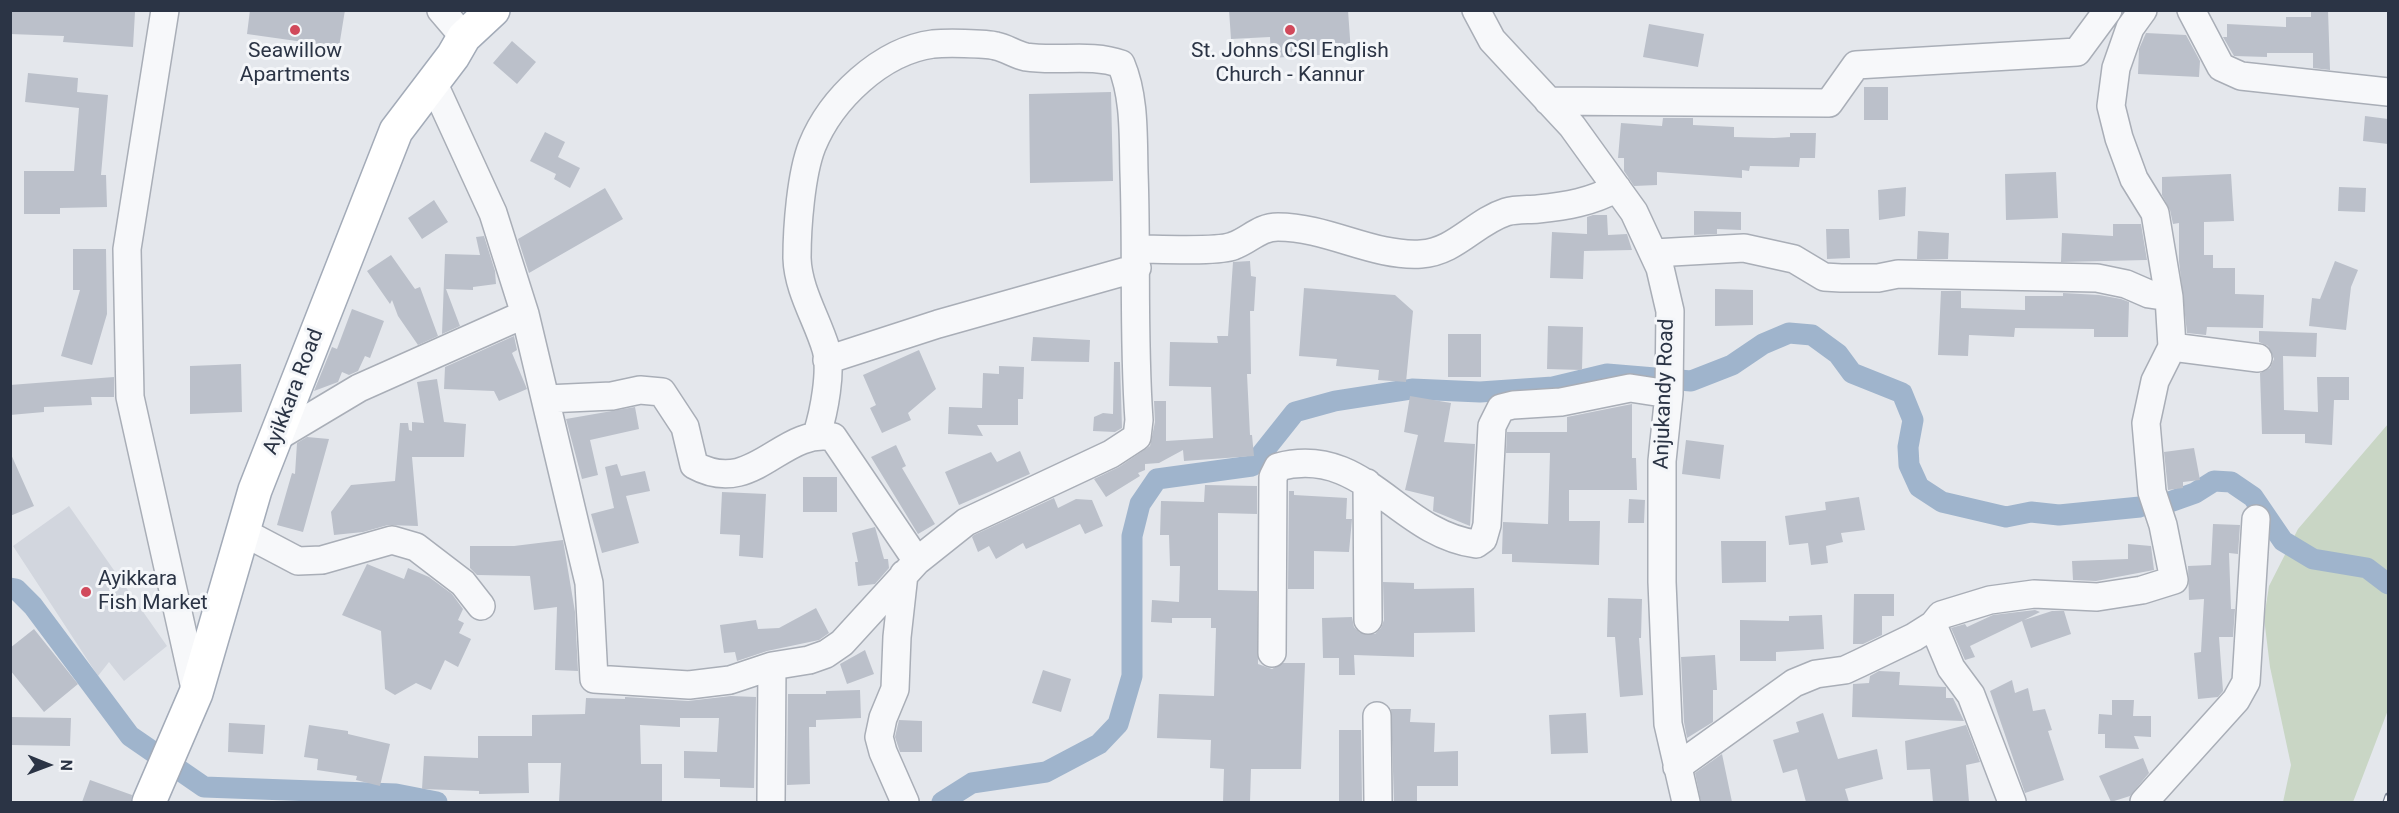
<!DOCTYPE html>
<style>
body{margin:0}
#map{position:relative;width:2399px;height:813px;overflow:hidden;background:#e4e7ec;font-family:Roboto,sans-serif}
canvas{display:block}
.frame{position:absolute;inset:0;border:12px solid #2b3445;pointer-events:none}
.north{position:absolute;left:18px;top:735px;width:60px;height:60px;-webkit-text-stroke:4px #f4f6f9;paint-order:stroke;rotate:91deg;font-size:16px;font-weight:700;line-height:24px;text-align:center;color:#2b3445}
.north::after{content:'';display:block;margin:auto;width:21px;height:27px;background:#2b3445;clip-path:polygon(50% 0,100% 100%,50% 72%,0 100%)}
</style>
<div id="map">
<canvas width="2399" height="813"></canvas>
<div class="frame"></div>
<div class="north">N</div>
</div>
<script>
const g = document.querySelector('canvas').getContext('2d');
g.lineJoin = 'round';
function fill(path, color) { g.fillStyle = color; g.fill(path, 'evenodd'); }
function stroke(path, color, width, dash) { g.strokeStyle = color; g.lineWidth = width; g.lineCap = dash ? 'butt' : 'round'; g.setLineDash(dash || []); g.stroke(path); }
function label(font, color, halo, rows, align = 'center') {
  g.font = font + ' Roboto,sans-serif'; g.lineWidth = 6; g.setLineDash([]); g.textBaseline = 'middle'; g.strokeStyle = halo; g.fillStyle = color; for (const [text, x, y, turn = 0] of rows) {
    g.save(); g.translate(x, y); g.rotate((+turn || 0) * Math.PI / 180); g.textAlign = isNaN(turn) ? turn : align; if (halo) g.strokeText(text, 0, 0); g.fillText(text, 0, 0); g.restore();
  }
}
fill(new Path2D(`
 M69 506 167 646 124 681 109 662 98 676 13 546Z`), '#d2d6de');
fill(new Path2D(`
 M2388 424V710L2353 802H2283L2291 765 2270 667 2264 618 2269 586 2298 529Z`), '#c9d6c5');
stroke(new Path2D(`
 M2164 504 2195 493 2214 481 2231 482 2253 497 2283 541 2313 559 2367 568 2388 584
 M10 588 16 589 33 606 130 736 204 787 396 794 437 802
 M942 802 972 783 1046 772 1099 744 1118 724 1132 676V536L1140 504 1157 479 1252 466 1295 412 1335 401 1412 389 1480 392 1553 387 1607 374 1691 381 1732 365 1763 344 1789 333 1812 335 1838 354 1852 373 1902 393 1913 420 1908 447 1909 465 1919 487 1942 502 2006 517 2031 512 2059 515 2140 507`), '#9fb4cc', 21);
fill(new Path2D(`
 M10 10 135 12 133 47 63 42 64 36 10 34Z
 M250 10H345L339 47 247 34Z
 M1229 10H1348L1351 53 1271 58 1270 37 1231 39Z
 M2311 10H2328L2330 70 2313 68V53H2267V57L2234 56 2223 37H2227V24L2286 27V17H2311Z
 M1649 24 1704 34 1698 67 1643 57Z
 M2146 33 2186 35 2200 61 2199 77 2138 74 2139 49Z
 M512 41 536 62 517 84 493 63Z
 M28 73 78 78 77 92 108 95 101 175H106L107 207 60 208V214H24V171H74L79 108 25 102Z
 M1864 87H1888V120H1864Z
 M1111 92 1113 181 1030 183 1029 94Z
 M2365 116 2388 119V144L2363 141Z
 M1663 118H1693V125L1734 127V137L1774 138 1790 137V133H1816L1815 158H1800L1799 167 1750 166 1749 171 1742 170V178L1657 172V185L1634 186 1624 171V158H1618L1621 123 1662 126Z
 M545 132 565 142 558 157 580 168 570 188 554 179 556 174 530 161Z
 M2056 172 2058 218 2006 220 2005 174Z
 M2231 174 2234 221 2204 222V255H2213V268H2235V294L2264 295 2263 328 2207 327 2206 335 2187 333 2179 261V223L2173 224 2170 210 2162 195V177Z
 M1906 187 1905 216 1879 220 1878 190Z
 M2339 187 2366 188 2365 212 2338 211Z
 M605 188 623 219 529 273 518 239Z
 M434 200 448 222 422 239 408 218Z
 M1694 211 1741 212V230L1717 229V234L1694 235Z
 M1593 215H1607L1608 235 1627 234 1632 250 1584 251 1583 279 1550 278 1552 232 1587 234V217Z
 M2113 224H2141L2147 260 2061 262 2062 233 2113 236Z
 M1826 229H1849L1850 258 1827 259Z
 M1918 231 1949 233 1948 259H1917Z
 M484 236 495 271 496 284 473 287V290L446 289 460 326 442 334 445 254 480 255 476 237Z
 M73 249H106L107 314 92 365 61 356 80 290H73Z
 M391 255 415 289 420 287 438 336 418 345 398 316 392 300 390 304 367 271Z
 M1250 261 1251 276 1256 277 1254 311H1250L1251 374H1247L1250 435H1252L1254 456 1184 461 1183 450 1159 463 1145 464V470L1138 473 1140 476 1106 497 1094 479 1119 467 1150 446 1155 422 1154 401H1166V441L1213 438 1211 387 1169 386 1170 342 1218 343 1217 336H1228L1233 262Z
 M2335 261 2358 270 2351 287 2346 330 2309 326 2312 298 2320 299Z
 M1304 288 1395 295 1413 311 1406 382 1378 380 1379 370 1336 366 1337 359 1299 356Z
 M1715 289 1753 290V325L1715 326Z
 M1941 291H1961V308L2025 310V296H2063V293L2099 295 2121 299 2129 302 2128 337H2094V329L2015 328 2014 337 1969 335 1968 356 1938 355Z
 M352 309 384 321 370 358 365 356 358 371 349 375 342 372 338 382 314 391 332 347 337 349Z
 M1548 326 1583 327 1582 370 1547 369Z
 M2259 331 2317 333 2316 357 2283 356 2284 410 2318 412 2317 377H2349V400H2334L2332 445 2305 443V434H2262L2260 373 2270 368 2274 359 2268 346 2259 342Z
 M1448 334H1481V377H1448Z
 M514 336 517 350 512 353 527 389 499 401 494 391 444 389 445 367Z
 M1033 337 1090 340 1089 362 1031 361Z
 M919 350 936 389 908 413 911 420 882 433 870 408 876 405 863 375Z
 M1114 362H1120L1122 428 1115 432 1093 431 1094 417 1103 413 1113 414Z
 M241 364 242 412 190 414V366Z
 M999 366 1024 367 1023 399H1018V425H977L983 436 948 434 949 407 982 408 983 373 999 374Z
 M114 377V397H91L92 405 44 407V412L10 415V385Z
 M437 379 444 422 466 424 464 457H412L418 526 388 525 363 532 334 535 331 512 351 485 395 481 400 423H408L409 430 412 431V422L424 423 417 382Z
 M1410 396 1451 403 1444 442 1475 444 1470 526 1433 511 1434 497 1405 490 1418 435 1404 432Z
 M1632 404V458H1636L1637 490H1569V521H1600L1599 565 1512 562V554H1502L1503 522 1548 524 1550 453H1506L1507 432H1567V417Z
 M635 407 639 429 590 440 598 475 582 479 566 419Z
 M307 437 329 439 303 532 277 525 292 473 295 474 297 443Z
 M1686 440 1724 445 1720 479 1682 474Z
 M896 445 906 466 902 468 935 524 918 534 871 457Z
 M2194 448 2200 480 2183 482V488L2168 490 2164 452Z
 M1020 451 1030 474 959 505 945 472 991 452 997 462Z
 M10 452 34 506 10 516Z
 M617 464 621 476 645 471 650 491 626 496 639 543 602 553 591 514 614 508 605 467Z
 M803 477H837V512H803Z
 M1205 485 1257 486V514L1218 513V590L1257 591 1258 664 1272 669 1283 663H1305L1301 769H1251L1250 802H1223L1224 769 1210 768 1211 740 1157 738 1159 694 1214 696 1216 628H1211V618H1172V623L1151 622 1152 600 1179 602 1180 566H1170L1169 535H1160L1161 501 1204 502Z
 M1289 491H1294V495L1347 498 1346 519H1352L1349 552 1314 551V589H1288Z
 M722 492 766 494 763 558 739 556 740 535 720 534Z
 M1859 497 1865 530 1841 533 1843 542 1826 546 1828 563 1811 565 1808 543 1789 545 1785 516 1826 510 1825 502Z
 M1054 498 1058 508 1076 499 1092 500 1103 526 1085 534 1080 524 1026 549 1023 543 996 559 989 546 978 552 972 537 974 535Z
 M1629 499 1645 500 1644 523H1628Z
 M2213 524 2240 525 2238 554 2229 553 2231 609H2235L2233 637H2219L2223 691 2218 697 2198 699 2194 653 2201 652 2204 599 2189 600 2188 566 2211 565Z
 M875 527 884 559H888L889 568 875 584 858 586 855 562H858L852 533Z
 M563 540 575 612 578 671 555 670 557 607 534 610 530 576 477 575 470 568V546H514Z
 M1721 541H1766V582L1722 583Z
 M2128 544 2151 546 2154 570 2096 581 2073 580 2072 561 2128 559Z
 M367 564 404 579 408 568 429 577 452 594 463 609 458 620 464 623 459 633 471 639 458 667 445 660 431 690 416 683 395 695 385 689 381 631 342 615Z
 M1383 582 1414 583V589L1474 588 1475 632 1414 633V657L1354 655 1355 675H1339V658H1323L1322 618 1352 617 1354 627 1360 633 1375 634 1381 628 1384 620Z
 M1854 594H1894V616H1882V635L1863 644H1853Z
 M1608 598 1642 599 1641 638H1639L1643 695 1620 697 1615 637H1607Z
 M816 608 829 633 819 640 767 651 737 661 735 652 724 653 720 625 756 620 758 629 779 628Z
 M2035 610 2040 612 2024 620 2052 611H2064L2071 634 2031 648 2022 621 1970 646 1975 657 1965 660 1951 628 1965 624 1967 627 1993 615Z
 M1822 615 1824 649 1776 652V661H1740V620L1789 621V616Z
 M34 629 78 684 44 712 10 670V648Z
 M865 650 874 674 847 684 840 664Z
 M1715 655 1717 690H1713V722L1687 738 1684 722 1681 657Z
 M1043 670 1071 679 1061 712 1032 703Z
 M1879 671 1900 672 1899 685 1946 687V698H1953L1964 721 1852 717 1853 684 1869 683 1870 676Z
 M2012 680 2015 693 2028 688 2033 711 2045 709 2052 730 2048 731 2064 780 2025 793 1990 691Z
 M860 690 861 718 816 720V727H809L810 784 787 785 788 694H826V691Z
 M731 696 756 697 754 788 720 787V779L684 778V751L717 752 719 718H680V727L640 725 641 764H662V801L559 802 561 763H528L529 793 479 794V791L422 789 424 756 478 758V736H532V715L585 714 586 698 625 699V697L688 701Z
 M2112 700H2134L2133 716H2151V737L2134 736 2139 749 2105 748V734H2098L2099 714 2112 715Z
 M1391 709H1411L1410 722 1435 723 1434 752 1458 751V786H1417V802H1394Z
 M1586 713 1588 753 1551 754 1549 715Z
 M1823 713 1838 759 1877 749 1883 779 1845 789 1849 802H1806L1797 769 1783 773 1773 740 1799 732 1796 722Z
 M10 717 71 718 70 746 10 745Z
 M899 720 922 721V752H900L895 737Z
 M229 723 265 725 263 754 228 752Z
 M309 725 348 731V734L390 744 380 786 356 780 357 776 317 770 318 759 304 757Z
 M1966 725 1980 762 1966 765 1969 802H1933L1930 769 1907 770 1905 741Z
 M1339 730H1361L1362 802H1339Z
 M1722 754 1732 802H1701L1695 773Z
 M2143 758 2149 773 2130 796 2111 802 2099 776Z
 M90 780 132 795 131 802H82Z`), '#bbc0ca');
const minor = new Path2D(`
 M165 10 127 249 130 397 196 693
 M441 10 464 37
 M1476 10 1492 40 1572 126 1634 212 1660 268 1670 311 1669 394 1662 461V582L1668 724 1686 802
 M2191 10 2221 67 2241 76 2388 92
 M432 80 493 213 525 314 589 583 594 679 689 685 730 680 772 666 771 800
 M1548 101 1829 103 1856 65 2077 52 2108 10
 M1137 249C1156 249 1219 252 1233 246 1250 240 1259 227 1278 227 1328 227 1373 257 1421 254 1455 252 1475 222 1506 212 1516 209 1528 210 1538 209 1567 206 1591 202 1617 188
 M1654 253 1744 248 1794 259 1824 277 1841 278H1878L1898 274 2097 278 2126 284 2149 294 2169 297
 M2172 347 2258 358
 M827 360 938 324 1137 268
 M546 399 612 396 640 390 662 392 685 427 694 465C754 498 781 427 833 437L917 561
 M277 437 359 388 525 314
 M1367 483 1368 620
 M243 532 298 561 322 560 392 540 416 547 463 583 481 606
 M904 574 897 637 895 689 883 718 879 737 883 752 905 802
 M1933 625 1951 668 1971 695 2012 802
 M1272 653 1273 477 1278 467C1364 444 1397 533 1476 544L1483 539 1487 525 1492 426 1501 408 1513 405 1561 402 1630 388 1669 394
 M772 666 809 660 826 654 842 643 917 561 966 522 1111 454 1137 437 1139 420C1133 338 1137 255 1134 172 1133 137 1135 97 1121 64 1091 53 1057 62 1026 57 1016 55 1006 48 996 46 985 43 944 43 933 44 881 51 831 99 812 146 801 174 797 227 797 258 798 290 817 319 826 349 832 371 824 412 817 434
 M1377 716 1378 802
 M1677 767 1794 683 1816 674 1845 670 1860 663 1914 637 1933 625 1941 615 1990 600 2034 594 2097 597 2142 590 2174 580 2163 525 2152 492 2146 423 2155 381 2172 347 2169 297 2155 213 2134 179 2119 138 2111 106 2116 68 2130 28 2143 10
 M2144 802 2236 700 2246 682 2256 519`);
const major = new Path2D(`
 M149 802 196 693 255 490 396 131 453 56 464 37 493 10`);
stroke(minor, '#a9aeb7', 30);
stroke(major, '#a3abb8', 36);
stroke(minor, '#f7f8fa', 27);
stroke(major, '#fff', 33);
const rail = new Path2D(`
 M2386 802 2388 796`);
stroke(rail, '#7d8696', 7);
stroke(rail, '#f4f6f9', 4.5, [14]);
for (const [x, y, r, color] of [
 [295,30,6,"#d1495b"],
 [1290,30,6,"#d1495b"],
 [86,592,6,"#d1495b"]
]) { const dot = new Path2D(); dot.arc(x, y, r, 0, 2 * Math.PI); g.fillStyle = color; g.fill(dot); stroke(dot, '#f4f6f9', 2); }
label('21px', '#2b3445', '#f4f6f9', [
 ["Seawillow",295,52],
 ["Apartments",295,76],
 ["St. Johns CSI English",1290,52],
 ["Church - Kannur",1290,76],
 ["Ayikkara",98,580,"left"],
 ["Fish Market",98,604,"left"]
]);
label('21px', '#2b3445', '#f4f6f9', [
 ["Ayikkara Road",294,392,-69],
 ["Anjukandy Road",1665,394,-88]
]);
</script>
